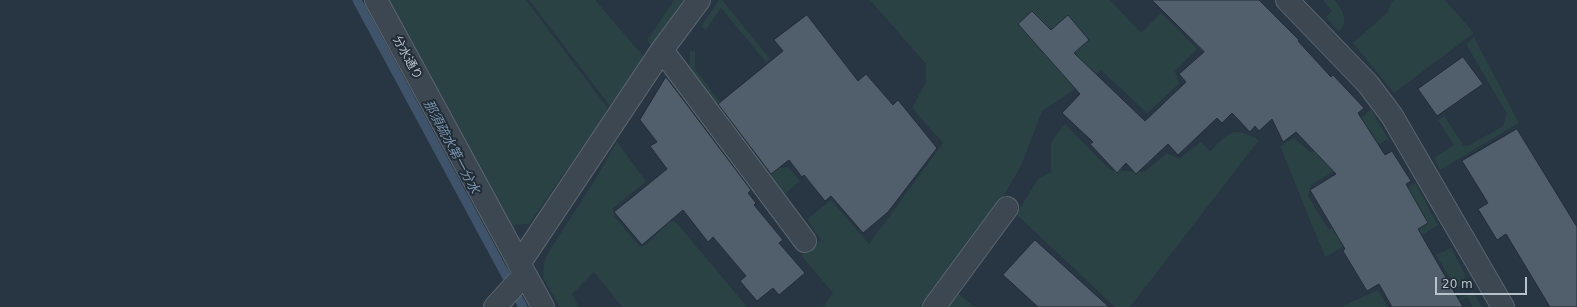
<!DOCTYPE html>
<meta charset="utf-8">
<style>
body{margin:0}
#map{position:relative;width:1577px;height:307px;overflow:hidden;background:#283542;font-family:"DejaVu Sans",sans-serif}
canvas{display:block}
.scale{position:absolute;left:1435px;top:277px;width:92px;height:18px;box-sizing:border-box;border:2px solid #b9c2cb;border-top:0;padding-left:5px;font-size:12px;line-height:14px;white-space:nowrap;color:#b9c2cb;-webkit-text-stroke:3px #212c37;paint-order:stroke}
</style>
<div id="map">
<canvas width="1577" height="307"></canvas>
<div class="scale">20 m</div>
</div>
<script>
const g = document.querySelector('canvas').getContext('2d');
g.lineJoin = 'round';
function fill(path, color) { g.fillStyle = color; g.fill(path, 'evenodd'); }
function stroke(path, color, width, dash) { g.strokeStyle = color; g.lineWidth = width; g.lineCap = dash ? 'butt' : 'round'; g.setLineDash(dash || []); g.stroke(path); }
function label(font, color, halo, rows, align = 'center') {
  g.font = font + ' "DejaVu Sans","Noto Sans JP",sans-serif'; g.lineWidth = 4; g.setLineDash([]); g.textBaseline = 'middle'; g.strokeStyle = halo; g.fillStyle = color; for (const [text, x, y, turn = 0] of rows) {
    g.save(); g.translate(x, y); g.rotate((+turn || 0) * Math.PI / 180); g.textAlign = isNaN(turn) ? turn : align; if (halo) g.strokeText(text, 0, 0); g.fillText(text, 0, 0); g.restore();
  }
}
fill(new Path2D(`
 M382 0H526L607 107 606 113 529 224 509 225Z
 M529 0H595L644 57 610 106Z
 M674 0H685L652 46 647 40Z
 M719 0H722L770 59 766 62 721 8 706 30 701 26Z
 M870 0H1110L1141 33 1161 13 1197 49 1175 71 1179 84 1147 113 1101 70 1058 101 1042 111 1021 166 993 214 923 307H823L833 293 801 255 821 240 807 219 831 200 869 244 943 143 912 108 926 82V64Z
 M1323 0H1335C1343 13 1350 19 1339 32L1326 17 1332 11Z
 M1394 0H1445L1474 33 1394 93 1353 43 1388 12 1391 3Z
 M1474 37 1519 123 1440 170 1434 158 1454 145 1438 120 1444 116 1464 146 1470 145 1503 126 1507 114 1466 44Z
 M690 50 695 52V69L751 143 768 153 781 168 788 167 800 181 785 194 689 69Z
 M1371 109 1388 139 1311 185 1308 196 1328 229 1342 228 1415 183 1438 225 1411 242 1389 221 1325 257 1280 146 1294 138 1310 152 1327 149ZM1418 205 1428 223 1408 234 1398 217Z
 M1065 124 1110 170 1144 172 1167 153 1179 159 1201 142 1210 151C1232 131 1231 126 1259 140L1130 307H1115L1016 214 1039 178 1051 172V142Z
 M617 141 646 182 613 208 615 217 639 246 646 245 670 221 676 222 747 307H622L594 272 572 294 579 307H560L543 278 544 262 551 248 597 177Z
 M1451 248 1465 274 1464 283 1456 288 1436 255Z
 M1378 290 1388 307H1344L1343 306Z
 M956 291 974 307H944Z
 M1473 291 1482 307H1473L1467 297 1450 307H1445Z`), '#2a4243');
stroke(new Path2D(`
 M357 0 523 307`), '#3f546a', 9);
const building = new Path2D(`
 M1152 0H1259L1299 40 1298 41 1331 77 1333 75 1364 108 1358 113 1385 155 1392 151 1411 181 1406 184 1428 223 1418 229 1463 307H1392L1379 284 1367 291 1343 251 1345 249 1310 190 1336 174 1296 132 1283 142 1272 119 1259 131 1255 126 1250 132 1232 113 1222 123 1217 118 1178 155 1168 144 1136 174 1126 163 1117 173 1090 144 1093 142 1062 113 1080 94 1018 24 1032 11 1051 30 1068 15 1089 40 1074 53 1145 121 1186 82 1179 74 1204 52Z
 M807 15 858 81 866 74 893 105 898 100 937 148 888 212 863 233 831 196 825 201 804 175 802 177 789 160 771 174 718 104 783 51 774 40Z
 M1463 57 1483 84 1437 116 1418 89Z
 M666 77 751 190 748 193 756 203 754 205 783 240 779 243 805 273 779 295 773 288 757 301 740 281 746 276 713 237 708 242 683 210 642 245 614 212 667 169 650 146 657 142 640 120Z
 M1517 129 1577 227V307H1550L1506 234 1497 240 1478 209 1488 203 1462 161Z
 M1035 240 1109 307H1038L1003 275Z`);
fill(building, '#515e6c');
stroke(building, '#232e39', 1);
const minor = new Path2D(`
 M376 0 543 307
 M1287 0 1368 84 1392 116 1503 307
 M662 50 805 241
 M519 264 662 50 699 0
 M495 307 525 274
 M934 307 1007 208`);
stroke(minor, '#5a656f', 24);
stroke(minor, '#3c4751', 22);
label('12px', '#b9c2cb', '#212c37', [
 ["分水通り",407,58,61]
]);
label('italic 13px', '#7b94ac', '#212c37', [
 ["那須疏水第一分水",451,147,62]
]);
</script>
